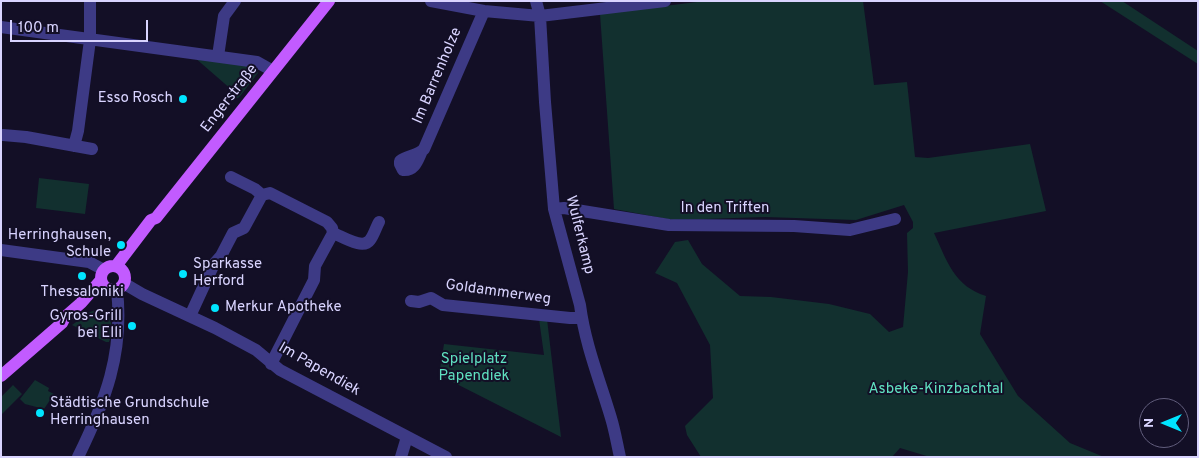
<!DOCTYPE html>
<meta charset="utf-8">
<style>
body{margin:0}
#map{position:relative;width:1199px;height:458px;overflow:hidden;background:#130f26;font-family:Overpass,sans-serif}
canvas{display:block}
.frame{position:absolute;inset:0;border:2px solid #d9d4ff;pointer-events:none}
.north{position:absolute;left:1139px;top:398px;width:50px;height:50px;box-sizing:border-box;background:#130f26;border:1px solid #625e7d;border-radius:50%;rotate:270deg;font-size:14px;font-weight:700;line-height:20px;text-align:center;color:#d9d4ff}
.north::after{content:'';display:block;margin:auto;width:18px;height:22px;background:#00e5ff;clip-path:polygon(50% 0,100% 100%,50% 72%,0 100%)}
.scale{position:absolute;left:10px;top:20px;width:138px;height:22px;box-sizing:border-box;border:2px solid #d9d4ff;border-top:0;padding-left:6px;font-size:15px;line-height:18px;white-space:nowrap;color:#d9d4ff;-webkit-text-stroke:4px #130f26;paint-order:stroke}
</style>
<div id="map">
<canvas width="1199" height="458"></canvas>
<div class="frame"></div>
<div class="north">N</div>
<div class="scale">100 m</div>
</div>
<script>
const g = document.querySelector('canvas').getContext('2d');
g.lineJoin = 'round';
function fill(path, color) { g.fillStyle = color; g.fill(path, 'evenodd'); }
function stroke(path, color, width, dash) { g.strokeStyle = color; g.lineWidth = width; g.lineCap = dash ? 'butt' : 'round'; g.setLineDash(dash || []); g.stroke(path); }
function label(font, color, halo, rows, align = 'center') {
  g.font = font + ' Overpass,sans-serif'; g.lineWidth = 4; g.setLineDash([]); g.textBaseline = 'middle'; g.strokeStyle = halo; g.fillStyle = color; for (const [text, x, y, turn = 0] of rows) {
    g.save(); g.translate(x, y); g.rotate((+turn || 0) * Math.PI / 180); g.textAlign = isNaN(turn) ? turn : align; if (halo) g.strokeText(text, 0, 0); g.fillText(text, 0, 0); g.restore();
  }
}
fill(new Path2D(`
 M705 1H863L874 85 907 82 915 157 928 158 1030 144 1046 211 934 233C947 261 954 286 986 296L980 334 1018 396 1070 443 1104 457H930L900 448 892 457H701L687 435 685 426 713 398 710 345 677 283 655 273 675 242 688 240 702 264 740 296 771 297 829 304 870 314 889 332 903 327 908 272 907 233 913 228V222L904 205 856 220 765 217 673 220 614 209 600 14Z
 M1100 1H1122L1198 51V64Z
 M194 57 255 67 258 73 241 95 238 98 231 99 227 95 232 90Z
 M39 178 89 184 85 214 36 208Z
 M98 309C113 312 114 330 109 342H106L72 325 90 312Z
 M539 319H547L561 437 439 375 444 344 544 355Z
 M35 380 49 388 48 391 54 394 44 409 25 404 20 399Z
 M13 385 22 394 1 415V397Z`), '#12302f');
stroke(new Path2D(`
 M431 1 484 11 540 16 665 1
 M536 1 540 16 545 102 554 209 580 305C585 344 600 381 611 418 615 431 617 444 620 457
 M1 27 257 62 273 71
 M218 56 224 16 235 1
 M3 135 26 137 92 149
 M74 146 78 131 90 40V1
 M421 153C417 162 414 171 403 170L400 164V161C408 155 418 156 424 149L484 11
 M231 177 255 189 262 195
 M554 209 564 208 669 225 794 226 850 230 895 219
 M333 233C343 237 363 250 370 240 374 235 376 227 379 222
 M1 250 89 262 104 270
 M125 284 142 294 215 328 256 350 280 370 446 457
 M411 301 419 302 431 298 443 305 570 318H582
 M190 316 214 264 221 256 233 233 244 228 262 195 270 193 327 222 332 228 333 233 315 266 314 280 271 364
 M78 457C105 402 124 353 117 290
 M401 457 407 437`), '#3d3a85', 12);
stroke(new Path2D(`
 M101 278a12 12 0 1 1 24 0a12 12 0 1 1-24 0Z
 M116 266 151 220 156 218 329 1
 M1 376 62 323 65 317 81 303 101 280`), '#c25bff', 12);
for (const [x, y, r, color] of [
 [183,99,5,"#00e5ff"],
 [121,245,5,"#00e5ff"],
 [183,274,5,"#00e5ff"],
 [82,276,5,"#00e5ff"],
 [215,308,5,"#00e5ff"],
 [132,326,5,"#00e5ff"],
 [40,413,5,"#00e5ff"]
]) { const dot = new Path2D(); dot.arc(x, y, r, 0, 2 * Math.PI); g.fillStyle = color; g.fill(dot); stroke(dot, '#130f26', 2); }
label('15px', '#d9d4ff', '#130f26', [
 ["Im Barrenholze",438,76,-67],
 ["Engerstraße",230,99,-52],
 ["In den Triften",725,209],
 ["Wulferkamp",579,235,76],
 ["Goldammerweg",498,293,8],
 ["Im Papendiek",319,370,30]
]);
label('15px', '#d9d4ff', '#130f26', [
 ["Esso Rosch",173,99],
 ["Herringhausen,",111,236],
 ["Schule",111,253],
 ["Sparkasse",193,265,"left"],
 ["Herford",193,282,"left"],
 ["Thessaloniki",82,293,"center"],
 ["Merkur Apotheke",225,308,"left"],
 ["Gyros-Grill",122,317],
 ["bei Elli",122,334],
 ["Städtische Grundschule",50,404,"left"],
 ["Herringhausen",50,421,"left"]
], 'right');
label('15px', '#5fe0c0', '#130f26', [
 ["Spielplatz",474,360],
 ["Papendiek",474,377],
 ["Asbeke-Kinzbachtal",936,390]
]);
</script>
